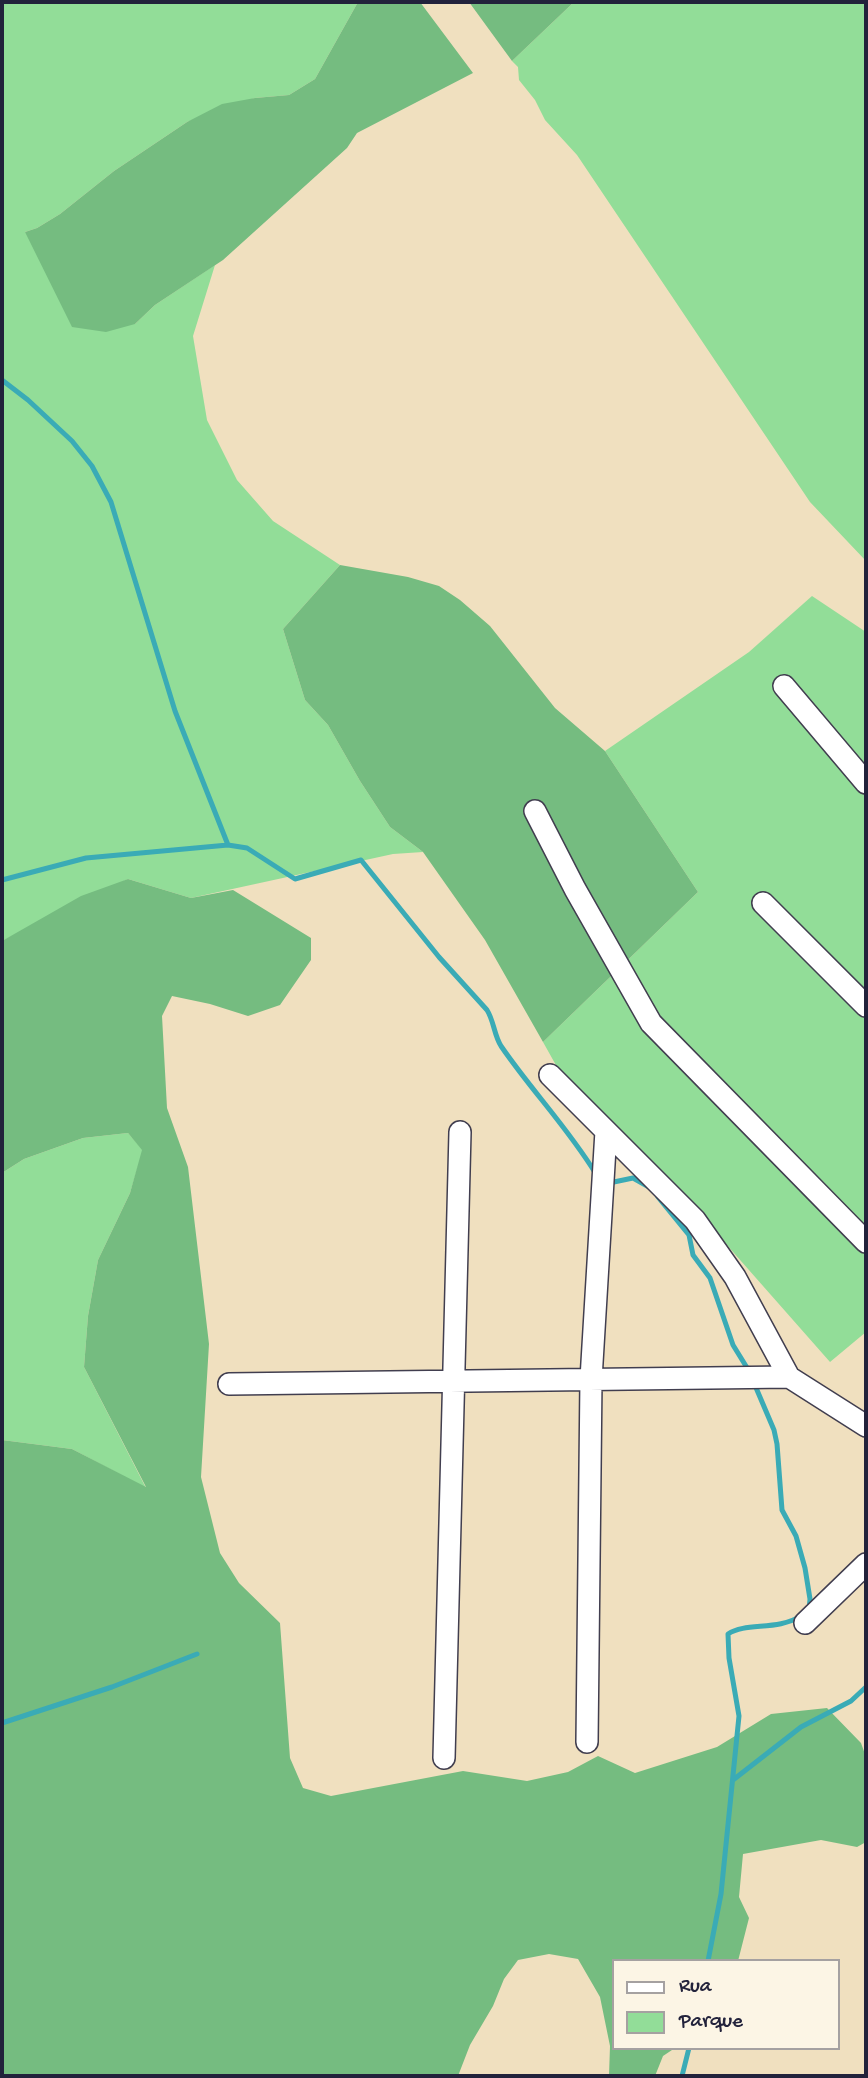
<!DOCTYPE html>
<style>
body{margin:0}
#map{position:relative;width:868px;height:2078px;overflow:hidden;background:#f0e0bf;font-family:"Gochi Hand",sans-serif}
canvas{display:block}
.frame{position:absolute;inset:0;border:4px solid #22223b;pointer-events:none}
.legend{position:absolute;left:612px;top:1959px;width:228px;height:91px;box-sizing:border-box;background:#fcf5e5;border:2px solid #a5a1a1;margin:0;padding:9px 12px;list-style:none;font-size:21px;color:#22223b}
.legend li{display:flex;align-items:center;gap:14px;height:35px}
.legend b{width:35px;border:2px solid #a5a1a1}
</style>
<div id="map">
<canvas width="868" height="2078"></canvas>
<div class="frame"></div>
<ul class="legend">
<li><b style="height:9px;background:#fff"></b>Rua</li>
<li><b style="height:19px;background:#92dd98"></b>Parque</li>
</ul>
</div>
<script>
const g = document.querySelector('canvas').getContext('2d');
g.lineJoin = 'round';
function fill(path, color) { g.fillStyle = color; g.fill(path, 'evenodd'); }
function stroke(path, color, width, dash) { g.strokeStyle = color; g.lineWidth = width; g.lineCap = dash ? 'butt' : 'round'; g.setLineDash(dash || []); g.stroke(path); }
fill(new Path2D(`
 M2 2H358L315 79 289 95 255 98 187 122 114 171 60 214 37 228 25 232 135 324 155 305 215 265 193 336 207 420 237 480 273 521 340 565 283 629 305 700 328 725 360 781 390 827 423 852 393 854 191 898 128 879 2 941Z
 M574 2H866V561L810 502 577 155 545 120 535 100 519 80 518 67 512 61Z
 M812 596 866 632V1332L830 1362 726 1244 557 1067 543 1042 698 892 605 751 749 652Z
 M128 1133 143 1150 130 1193 98 1260 88 1316 84 1367 146 1488 72 1449 2 1440V1173L24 1159 83 1138Z`), '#92dd98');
fill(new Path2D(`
 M358 2H420L473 73 357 133 347 148 223 260 155 305 135 324 106 332 72 327 25 232 37 228 60 214 114 171 187 122 222 104 255 98 289 95 315 79Z
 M469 2H574L512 61Z
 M340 565 408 577 439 586 460 600 490 626 555 708 605 751 698 892 543 1042 485 940 423 852 390 827 360 781 328 725 305 700 283 629Z
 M128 879 191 898 233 890 311 938V960L280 1005 248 1016 210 1004 172 996 162 1016 167 1108 188 1167 209 1344 201 1477 220 1553 239 1583 280 1623 290 1758 303 1788 331 1796 463 1771 527 1781 568 1772 598 1756 635 1773 717 1747 771 1714 827 1708 861 1743 866 1757V1842L857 1847 821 1840 743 1854 739 1897 749 1918 738 1961H614V2048H675L663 2056 655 2076H609L610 2046 600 1997 578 1959 549 1954 518 1960 504 1979 493 2006 470 2045 458 2076H2V1440L72 1449 146 1487 84 1367 88 1316 98 1260 130 1193 142 1150 128 1133 83 1138 24 1159 2 1173V941L81 896Z`), '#75bc80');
stroke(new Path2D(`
 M2 380 28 400 72 441 92 466 111 502 175 711 228 845
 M2 880 86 858 228 845 247 848 295 879 361 860 439 957 487 1010C494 1021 494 1035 501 1046 531 1090 568 1128 596 1174
 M609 1183 633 1178 649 1187
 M658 1197 689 1235 693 1255 710 1278 733 1345 749 1371
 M754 1383 774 1430 777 1444 782 1510 796 1536 805 1568 810 1599 809 1611
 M2 1723 112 1687 197 1654
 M733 1780 801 1727 851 1701 866 1687
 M708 1961 721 1894 739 1716 729 1658 728 1634C746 1622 777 1631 801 1616
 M682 2076 689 2048`), '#3aabb6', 5);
const minor = new Path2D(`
 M784 686 866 783
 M535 811 575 889 651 1023 866 1242
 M763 903 866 1006
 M550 1075 695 1220 735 1277 789 1377
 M229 1384 789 1377 866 1426
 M805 1623 866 1564
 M587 1742 591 1379 606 1131
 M444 1758 460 1132`);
stroke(minor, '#413e4f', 24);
stroke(minor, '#fff', 21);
</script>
